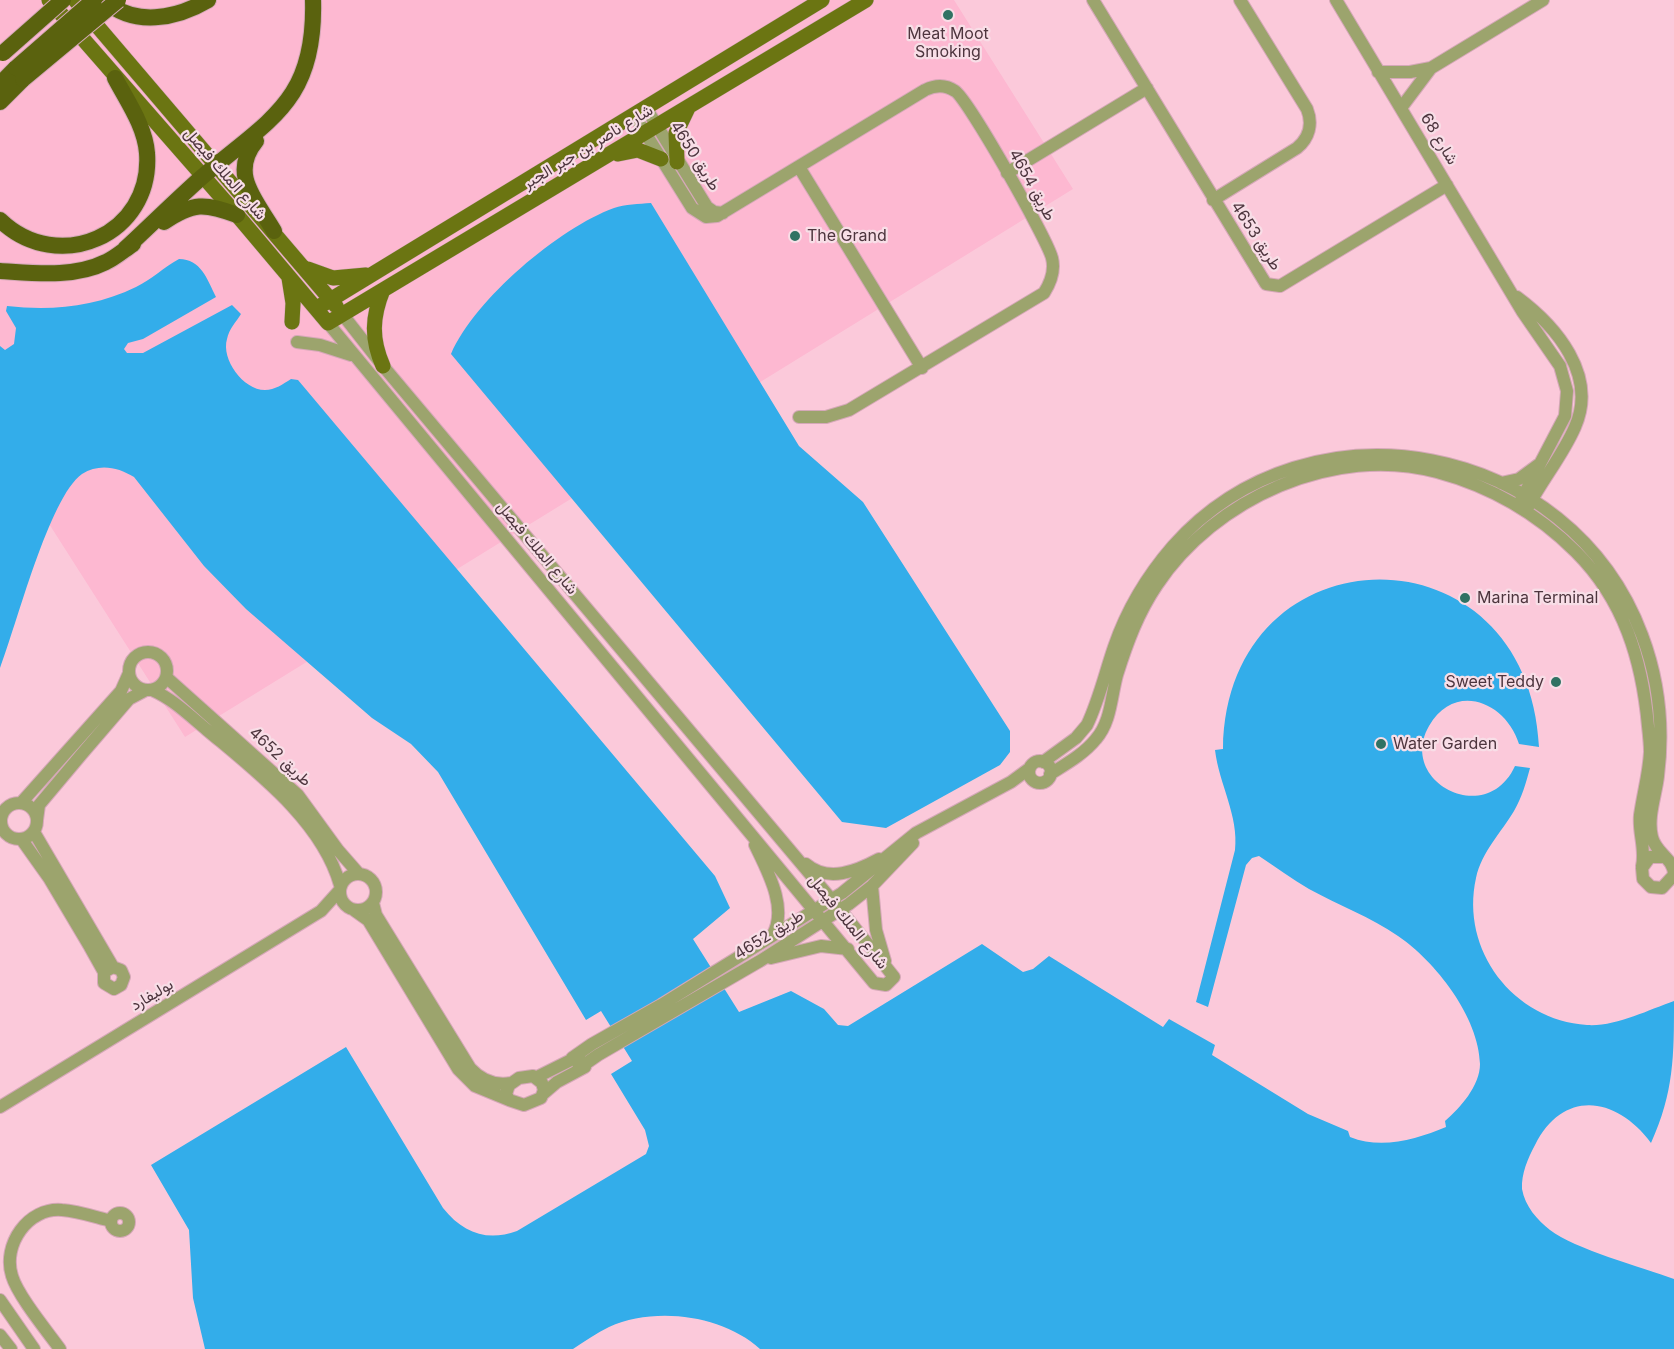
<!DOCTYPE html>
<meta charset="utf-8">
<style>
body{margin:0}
canvas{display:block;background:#fbc9da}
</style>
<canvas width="1674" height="1349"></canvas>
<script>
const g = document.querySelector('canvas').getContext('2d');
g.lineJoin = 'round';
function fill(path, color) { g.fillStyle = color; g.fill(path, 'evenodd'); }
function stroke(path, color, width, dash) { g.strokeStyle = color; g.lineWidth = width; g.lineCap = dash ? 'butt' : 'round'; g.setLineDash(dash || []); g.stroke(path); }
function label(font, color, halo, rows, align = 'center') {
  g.font = font + ' Inter,Vazirmatn,sans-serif'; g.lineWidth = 4.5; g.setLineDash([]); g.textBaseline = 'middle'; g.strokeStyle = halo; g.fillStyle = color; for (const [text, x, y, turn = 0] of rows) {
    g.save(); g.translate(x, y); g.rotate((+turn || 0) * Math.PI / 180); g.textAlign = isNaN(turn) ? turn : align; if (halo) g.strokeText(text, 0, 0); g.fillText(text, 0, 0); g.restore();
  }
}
fill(new Path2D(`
 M0 0H954L1073 189 185 737 0 447Z`), '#fdb8d1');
fill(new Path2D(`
 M651 203 799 446 863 502 1010 731V752L1000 765 886 828 842 822 451 354C475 299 559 228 614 208 625 204 639 204 651 203Z
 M179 259C201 259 207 279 216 297L143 339 128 343 124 349 127 353H143L232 305 241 314C236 322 229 329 227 339 221 359 243 390 265 390 275 390 283 384 291 379L298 380 715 876 730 908 693 939 739 1012 791 991 824 1009 838 1025 848 1026 982 944 1023 972 1033 969 1049 956 1163 1027 1169 1019 1215 1045 1212 1055 1308 1114 1348 1131 1350 1137C1382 1150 1417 1139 1446 1127L1445 1121C1460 1108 1480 1086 1480 1064 1479 1017 1435 961 1398 936 1371 917 1338 905 1309 889 1292 879 1276 867 1259 856L1252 858 1246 865 1208 1007 1196 1002 1235 850C1239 816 1219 784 1215 750L1223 749C1226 526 1528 521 1539 747L1519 744C1506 702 1455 681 1429 726 1397 781 1486 829 1515 766L1530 768C1526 783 1522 797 1514 811 1501 833 1482 851 1476 878 1460 950 1513 1020 1587 1025 1615 1027 1648 1010 1674 1001 1674 1056 1674 1092 1651 1143 1617 1097 1564 1088 1535 1145 1528 1158 1521 1174 1522 1189 1525 1206 1537 1220 1550 1230 1574 1249 1642 1267 1674 1279V1349H760C723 1315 655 1306 609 1327 597 1333 585 1341 573 1349H205L193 1298 189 1230 151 1165 346 1047 443 1208C463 1233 487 1242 517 1231L646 1154 649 1146 645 1130 611 1074 632 1061 601 1011 586 1020 438 772 411 744 372 718 246 609 204 566 134 477C118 467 99 463 82 474 49 497 16 627 0 668V346L5 350 14 344 16 328 6 311 7 306C52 311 95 307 136 287 151 280 164 267 179 259Z`), '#33adea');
const minor = new Path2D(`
 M1093 0 1266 284 1280 286 1447 185
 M1336 0 1522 311 1560 366 1567 391 1565 416 1520 502
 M1378 72H1410L1431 68
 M646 108 707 207 714 212 723 213
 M1401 108 1431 68 1543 0
 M634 115 692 208 706 217 717 216 925 90C935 85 945 84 955 91 968 99 1047 239 1052 258 1055 270 1051 282 1044 293L849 410 826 417H799
 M799 167 922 368
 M1007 173 1147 88
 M1213 200 1297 148C1309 138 1313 124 1307 109L1240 0
 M1517 297C1556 326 1598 375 1575 427 1563 455 1542 480 1528 507
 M328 323 874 983 886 985 894 977 847 918 383 366 343 315
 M297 342 320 345 351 355
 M1501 483 1519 479 1538 465
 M129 671a19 19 0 1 1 38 0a19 19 0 1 1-38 0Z
 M166 677 298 795 338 850 359 874
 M152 690C173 699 190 716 207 730 257 772 322 821 340 885
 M1029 772a11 11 0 1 1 22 0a11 11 0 1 1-22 0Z
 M1043 762 1076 738 1087 725C1099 700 1105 673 1114 647 1127 609 1147 576 1173 546 1310 392 1570 442 1642 635 1659 680 1664 728 1658 776 1656 795 1647 817 1652 837 1656 854 1674 858 1674 875L1662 888 1651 887 1643 879 1642 868 1650 857H1664
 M1050 774C1066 764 1084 754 1096 739 1111 722 1111 697 1117 675 1127 643 1138 613 1157 585 1214 499 1334 444 1437 472 1489 486 1537 513 1576 552 1624 600 1642 660 1648 726 1649 735 1650 744 1650 752 1649 773 1643 794 1640 815 1638 832 1646 849 1642 866
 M1 821a18 18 0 1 1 36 0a18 18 0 1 1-36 0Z
 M21 803 121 691 129 673
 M37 820 39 805 81 755 129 699 146 690
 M34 832 113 967
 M22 840 49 878 90 947 104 972V983L114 989 121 985 124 977 121 970 113 967 104 972
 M755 845C767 870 789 909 772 936
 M806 864C828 883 857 871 879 859
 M340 892a18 18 0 1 1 36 0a18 18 0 1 1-36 0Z
 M872 886 876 930 885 961
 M373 903 376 915 470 1068C481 1080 494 1086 511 1083
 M354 910 368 920 458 1069 475 1086 509 1100
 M771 958 821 946 848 949
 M572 1058 592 1044 661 1005 842 893 916 833 1011 782 1030 768
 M578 1069 598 1055 760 961 849 904 872 886 913 843
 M533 1076 542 1083 544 1090 541 1098 524 1105 509 1100 506 1094 509 1085 519 1078Z
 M537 1077 579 1056
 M543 1094 557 1082 585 1067
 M0 1107 321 911 339 891
 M111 1222a9 9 0 1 1 18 0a9 9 0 1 1-18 0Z
 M0 1300 34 1349
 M0 1335 11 1349
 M60 1349C47 1331 18 1296 12 1276 2 1245 28 1207 62 1210 78 1211 95 1217 111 1221`);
const major = new Path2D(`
 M49 0 237 215 328 323 866 0
 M75 0 336 306
 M618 154 638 150 661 159
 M677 162 676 133 688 108
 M308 269 333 278 366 275
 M289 278 293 303 292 322
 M317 308 822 0
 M383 366C371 339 372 317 383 290`);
const highway = new Path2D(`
 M104 0C134 27 176 19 208 0
 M0 84 16 68
 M0 102 23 79
 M256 141C229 174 256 200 274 231
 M0 220C58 276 153 235 147 153 145 126 127 101 115 78
 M164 222C193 202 205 203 237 215
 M125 249C151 225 176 200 202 177 269 119 316 102 313 0
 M0 271C34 273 74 278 106 262 115 258 124 250 133 244`);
stroke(minor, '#d5a8b8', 14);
stroke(major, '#d5a8b8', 16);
stroke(highway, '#d5a8b8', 18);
stroke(minor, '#9ca46d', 12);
stroke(major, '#6b7512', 15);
stroke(highway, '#5a620e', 16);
const highwayBridge = new Path2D(`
 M3 53 63 0
 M16 68 94 0
 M23 79 118 0`);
stroke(highwayBridge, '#d5a8b8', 18, []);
stroke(highwayBridge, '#5a620e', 16);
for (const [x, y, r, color] of [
 [948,15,6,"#307263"],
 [795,236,6,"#307263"],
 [1465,598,6,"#307263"],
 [1556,682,6,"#307263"],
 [1381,744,6,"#307263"]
]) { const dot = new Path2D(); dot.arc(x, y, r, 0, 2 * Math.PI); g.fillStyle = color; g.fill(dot); stroke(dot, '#f8dee7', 2); }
label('16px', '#4d353e', '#f8dee7', [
 ["Meat Moot",948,34,"center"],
 ["Smoking",948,52,"center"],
 ["The Grand",807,236],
 ["Marina Terminal",1477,598],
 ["Sweet Teddy",1544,682,"right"],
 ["Water Garden",1393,744]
], 'left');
label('16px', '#4d353e', '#f8dee7', [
 ["شارع 68",1439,139,59],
 ["شارع ناصر بن جبر الجبر",588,147,-31],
 ["طريق 4650",695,156,58],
 ["شارع الملك فيصل",225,174,49],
 ["طريق 4654",1032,185,61],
 ["طريق 4653",1256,236,57],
 ["شارع الملك فيصل",537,548,50],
 ["طريق 4652",280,757,43],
 ["شارع الملك فيصل",848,922,51],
 ["طريق 4652",769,935,-32],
 ["بوليفارد",152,995,-31]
]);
</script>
